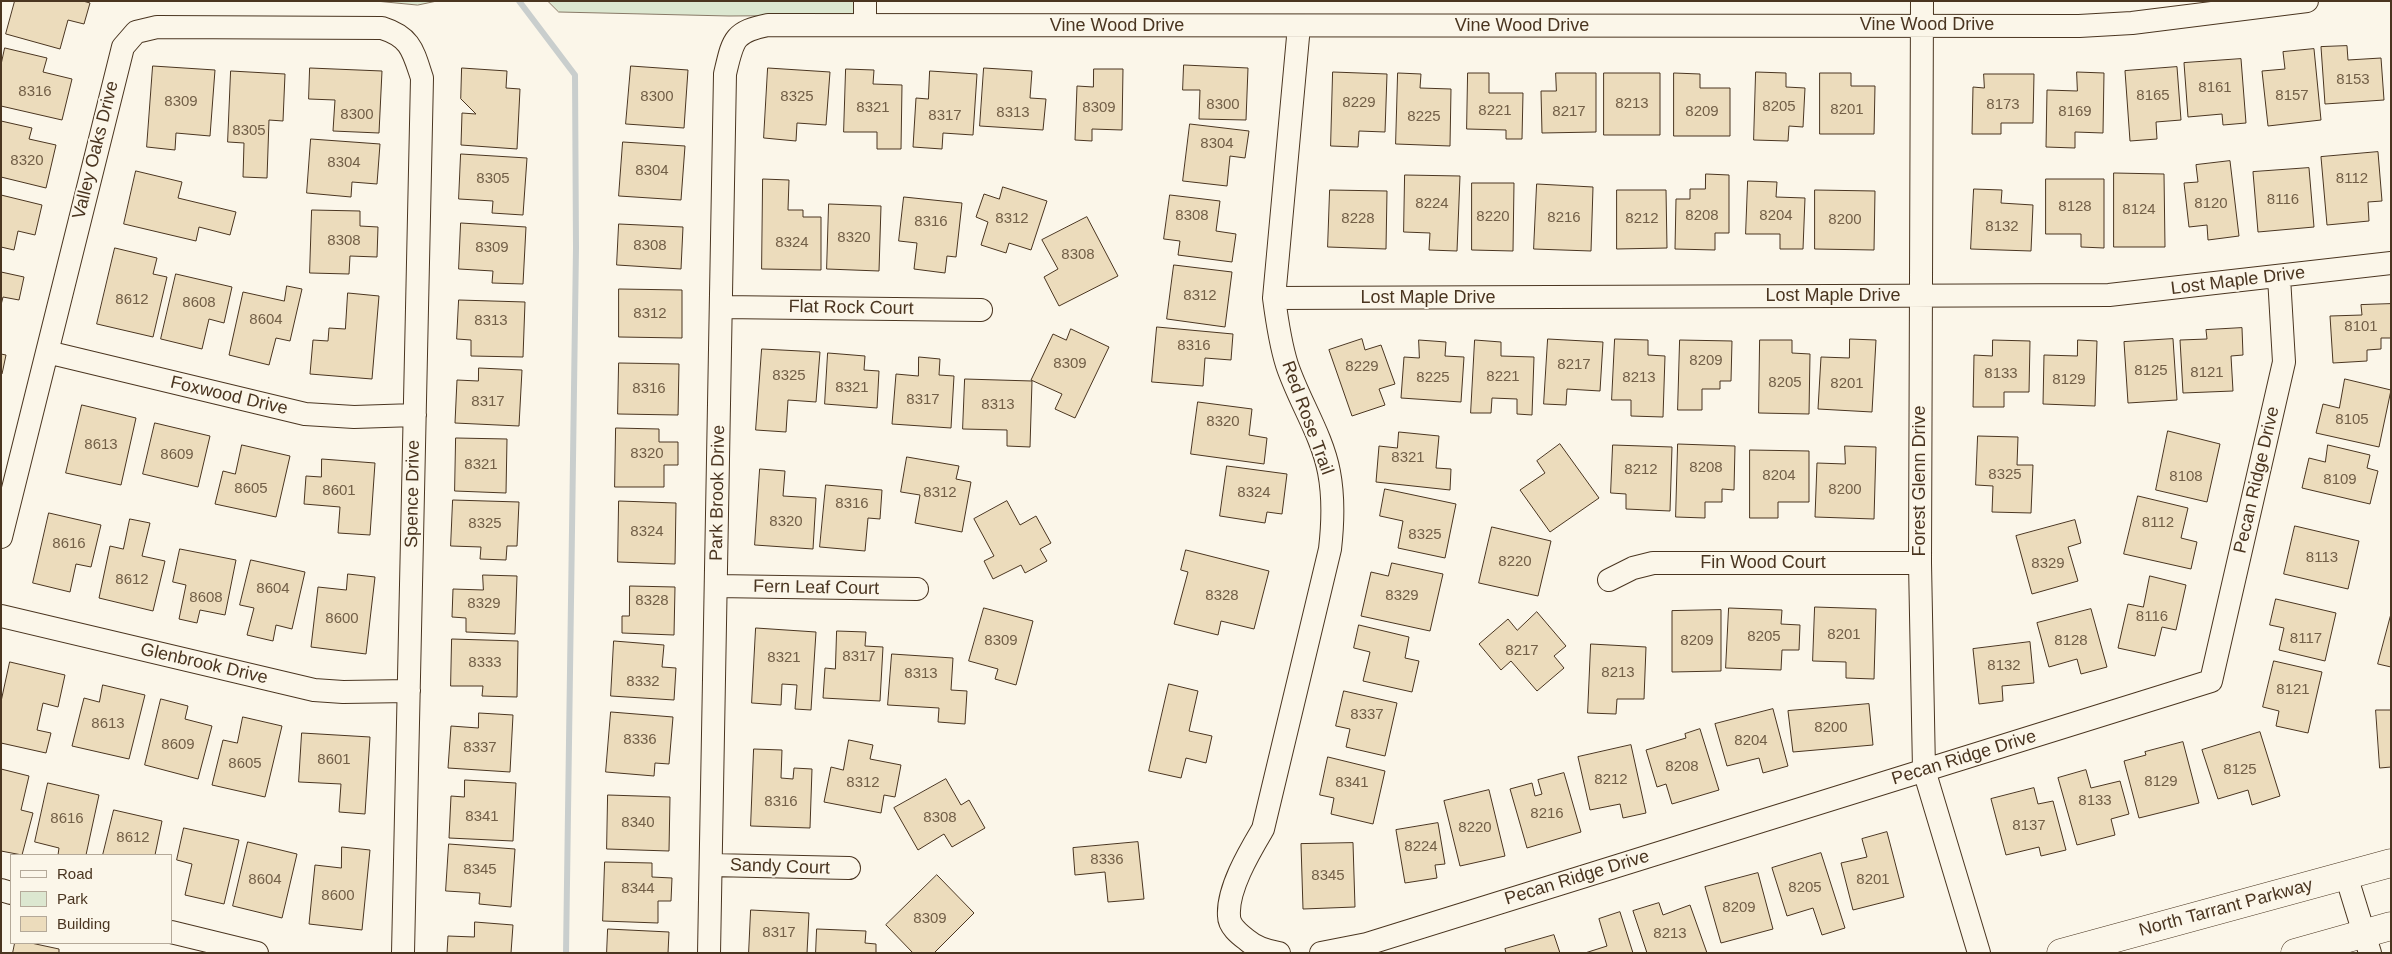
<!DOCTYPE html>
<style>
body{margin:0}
#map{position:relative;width:2392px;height:954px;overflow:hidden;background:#fbf6e9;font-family:Helvetica,sans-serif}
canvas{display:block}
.frame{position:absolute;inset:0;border:2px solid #4a3520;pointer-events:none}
.legend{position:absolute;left:10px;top:854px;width:162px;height:90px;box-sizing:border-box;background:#fbf6e9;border:1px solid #b4a999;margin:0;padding:6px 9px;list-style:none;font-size:15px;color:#4a3520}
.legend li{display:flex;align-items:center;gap:10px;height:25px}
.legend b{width:25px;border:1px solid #b4a999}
</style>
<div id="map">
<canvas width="2392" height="954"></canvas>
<div class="frame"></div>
<ul class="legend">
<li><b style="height:6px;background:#fbf6e9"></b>Road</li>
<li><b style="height:14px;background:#dce7d0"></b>Park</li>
<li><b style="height:14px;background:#ecdcbc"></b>Building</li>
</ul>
</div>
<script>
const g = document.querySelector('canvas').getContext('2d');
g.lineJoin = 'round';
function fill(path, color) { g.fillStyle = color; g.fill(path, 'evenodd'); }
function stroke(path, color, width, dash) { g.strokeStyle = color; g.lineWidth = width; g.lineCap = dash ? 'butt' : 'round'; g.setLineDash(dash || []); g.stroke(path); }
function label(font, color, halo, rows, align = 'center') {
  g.font = font + ' Helvetica,sans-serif'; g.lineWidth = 4; g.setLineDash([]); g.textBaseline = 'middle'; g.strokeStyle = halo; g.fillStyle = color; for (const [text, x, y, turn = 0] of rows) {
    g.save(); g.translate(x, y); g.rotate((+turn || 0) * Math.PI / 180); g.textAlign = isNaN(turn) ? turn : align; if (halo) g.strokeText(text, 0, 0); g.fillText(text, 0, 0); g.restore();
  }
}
const green = new Path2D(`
 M376 1H437L418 5Z
 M548 1H855V15L729 16 559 12Z`);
fill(green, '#dce7d0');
stroke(green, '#887966', 1);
stroke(new Path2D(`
 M519 1 575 75 576 248 566 953`), '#c9cecd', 6);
const building = new Path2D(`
 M15 1H83L90 3 84 24 68 20 60 49 6 34Z
 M2347 46 2348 60 2381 58 2384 100 2325 104 2321 47Z
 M5 48 47 58 43 72 72 79 62 120 1 106V65Z
 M2314 49 2321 120 2268 126 2262 71 2285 69 2283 52Z
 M2241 59 2246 123 2223 125 2222 114 2188 117 2184 63Z
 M1184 65 1248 68 1246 120 1199 119 1200 90H1183Z
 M153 66 215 70 210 136 176 133 175 150 147 147Z
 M631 66 688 70 684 128 626 124Z
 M2177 67 2181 120 2156 122 2157 139 2130 141 2125 71Z
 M310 68 382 71 379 133 333 131 335 100 309 99Z
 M462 68 507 71 506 88 520 89 517 149 461 145 462 113 476 114 461 99Z
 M768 68 830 72 826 125 797 123 796 141 764 138Z
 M984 68 1032 71 1030 98 1046 99 1043 130 980 126Z
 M846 69 874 70 873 84 902 85 901 149H877V132H844Z
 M1094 69H1123L1122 130 1092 129V141L1075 140 1077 86 1093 87Z
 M231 71 285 74 283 121 269 120 267 178 243 177 244 143 228 142Z
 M930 71 977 74 973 135 943 133 942 149 913 147 916 98 928 99Z
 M1333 72 1387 74 1385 132 1359 131 1358 147 1331 146Z
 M1756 72 1786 73V87L1805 88 1803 127 1789 126 1788 141 1754 140Z
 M2077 72 2104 73 2103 133 2075 132V148L2046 147 2047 90 2077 91Z
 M1398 73 1421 74 1420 88 1451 89 1450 146 1396 144Z
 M1468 73H1489V93H1523L1522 139H1506V130L1467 129Z
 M1556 73H1596V132L1542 133 1541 91H1556Z
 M1604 73H1660V135H1604Z
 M1674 73 1700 74V88H1730V136H1674Z
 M1820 73H1851V86H1875L1874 134H1820Z
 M1984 74H2034L2033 123H2001V134H1972L1973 87 1984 88Z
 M1 121 32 128 29 139 56 145 46 188 1 177Z
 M1190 124 1249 131 1245 158 1230 156 1227 186 1183 181Z
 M311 139 380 144 377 184 352 182 351 197 307 193Z
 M623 142 685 146 681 200 619 196Z
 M2378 152 2382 201 2368 202 2369 221 2327 225 2321 157Z
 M461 154 527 158 523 215 492 213 493 201 459 199Z
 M2230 161 2239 236 2208 240 2207 225 2189 227 2184 183 2198 182 2196 165Z
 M2309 168 2314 227 2258 232 2253 172Z
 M136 171 182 182 178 198 236 212 230 235 199 227 196 241 124 224Z
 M2114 173 2164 174 2165 247H2114Z
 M1706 174 1729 175V233H1715V250L1675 249 1676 199H1690V189H1705Z
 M1405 175 1460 176 1457 251 1429 250 1430 233 1404 232Z
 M763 179 789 180 788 210H803V217H821V270L762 269Z
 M2046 179H2104V248L2081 247V234H2046Z
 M1748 181 1777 182 1776 197 1805 198 1803 249H1780V234H1746Z
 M1472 183H1514L1513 251 1472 250Z
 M1537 184 1593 187 1591 251 1534 249Z
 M1003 187 1047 201 1031 250 1009 243 1006 253 981 245 988 222 976 217 984 194 999 199Z
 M1974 189 2002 190 2001 203 2033 205 2031 251 1971 249Z
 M1330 190 1387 191 1386 249 1328 247Z
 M1617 190H1666L1667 248 1617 249Z
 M1815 190 1875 191 1874 250 1815 249Z
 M1 195 42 205 35 235 18 231 14 250 1 247Z
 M1170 195 1220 201 1216 231 1236 234 1232 262 1178 255 1180 241 1164 239Z
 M904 197 962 203 956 257 947 256 945 273 914 269 917 243 899 241Z
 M829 204 881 206 879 271 827 269Z
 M312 210 360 211V226L378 227 377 257 350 256 349 274 310 273Z
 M1087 217 1118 276 1059 306 1044 277 1058 269 1042 240Z
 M461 223 526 227 523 284 492 283 493 271 459 269Z
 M619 224 683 227 681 269 617 265Z
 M115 248 157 258 153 274 167 277 153 337 97 324Z
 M1174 265 1232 272 1225 327 1167 319Z
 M1 272 24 277 19 300 3 297 1 305Z
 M176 274 232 287 224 323 209 319 202 349 161 339Z
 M287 286 302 289 290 341 276 338 269 365 229 355 243 292 284 301Z
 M619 289 682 290V338L619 337Z
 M348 293 379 296 372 379 310 374 313 340 328 341 329 328 345 329Z
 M459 300 525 302 523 357 471 356V340L457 339Z
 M2391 304V338H2381V349L2367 350V361L2333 363 2330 316 2362 315 2361 305Z
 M1157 327 1233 334 1231 360 1205 358 1203 386 1152 382Z
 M2242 328 2243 355 2231 356 2233 391 2183 393 2180 340 2207 339 2206 330Z
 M1071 329 1109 347 1075 418 1055 409 1062 394 1031 380 1053 334 1066 340Z
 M1362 339 1365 350 1381 345 1395 384 1379 389 1385 405 1352 416 1329 350Z
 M1548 339 1603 342 1600 391 1567 389 1566 405 1544 404Z
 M1615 339 1648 340V355L1665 356 1663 417 1631 416V400H1612Z
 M1850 339 1876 340 1872 412 1818 409 1821 357 1849 358Z
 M2173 339 2177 400 2128 403 2124 342Z
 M1419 340 1446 342 1445 356 1464 357 1461 402 1401 398 1404 357 1419 358Z
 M1475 340 1501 342V356L1534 357 1532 415 1517 414V399L1492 398 1491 413H1471Z
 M1680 340 1732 341 1731 381H1720V389H1702V410H1678Z
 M1760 340H1792V353L1810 354 1809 414 1759 413Z
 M1993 340 2030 341 2029 392H2004V407H1973L1974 355 1992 356Z
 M2078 340 2097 341 2095 406 2043 404 2044 355 2077 356Z
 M762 349 820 352 816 402 788 400 786 432 756 430Z
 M828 353 865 356 864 370 879 371 877 408 825 404Z
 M1 354 6 355 2 374H1Z
 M919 357 940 359 939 375 954 376 951 428 892 424 896 374 918 376Z
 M619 363 679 364 678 415 618 414Z
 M479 368 522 370 519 426 455 423 457 380 478 381Z
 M965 379 1032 381 1030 447 1007 446V430L963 429Z
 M2345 379 2391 390 2379 447 2316 433 2323 404 2339 408Z
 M1198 402 1252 409 1249 435 1267 438 1264 464 1191 454Z
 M82 405 136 418 121 485 66 473Z
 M155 423 210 436 198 487 143 474Z
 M616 428 659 429V442H678V465H664V487H615Z
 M2168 431 2220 444 2207 502 2156 490Z
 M1399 432 1439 436 1436 468 1451 469 1450 490 1376 482 1379 446 1397 448Z
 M1978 436 2018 437 2017 465H2033L2031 513 1992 512 1993 486 1976 485Z
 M456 438 507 439 506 493 455 491Z
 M1560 444 1599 498 1550 532 1520 490 1545 473 1537 461Z
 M1678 444 1735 446 1734 490 1722 489V502H1705V518L1676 517Z
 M242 445 290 456 276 517 215 504 223 471 235 474Z
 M1613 445 1672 447 1670 511 1626 509V494L1611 493Z
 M2328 445 2370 455 2367 468 2378 471 2370 504 2302 488 2309 458 2325 462Z
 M1845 446 1876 447 1874 519 1815 517 1817 463 1845 464Z
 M1750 450 1809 451V502H1778V518H1750Z
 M907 457 959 466 956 479 971 482 962 532 915 523 920 495 901 492Z
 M322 459 375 463 370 535 338 533 340 507 304 504 306 476 321 477Z
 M1227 466 1287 474 1282 514 1267 512 1265 523 1220 516Z
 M760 469 785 471 783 496 816 498 813 549 755 545Z
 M826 485 882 490 880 519 868 518 865 551 820 547Z
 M1385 489 1456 504 1445 558 1398 548 1403 521 1380 516Z
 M2138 496 2188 508 2181 538 2197 542 2191 569 2124 554Z
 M453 500 519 502 517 546H507L506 560 480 559 481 547 451 546Z
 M619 501 676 503 675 564 618 562Z
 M1007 501 1020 525 1036 516 1051 543 1040 549 1047 561 1025 573 1021 565 993 579 984 561 994 556 974 519Z
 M49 513 101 525 91 567 76 564 70 592 33 583Z
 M130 519 150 523 142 556 165 561 153 611 99 598 110 546 123 549Z
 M2075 520 2081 543 2068 547 2078 581 2032 594 2016 536Z
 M2295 526 2359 541 2348 589 2284 574Z
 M1492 527 1551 541 1538 596 1479 583Z
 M180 549 236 560 225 615 200 610 197 623 179 619 186 585 173 582Z
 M1186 550 1269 571 1254 629 1221 621 1218 635 1174 624 1188 572 1181 570Z
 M251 560 305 572 292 629 276 625 273 641 247 635 254 608 240 605Z
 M1392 563 1443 574 1430 631 1361 616 1371 572 1388 576Z
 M348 574 375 577 366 654 311 647 318 587 346 590Z
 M483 575 517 576 515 634 466 632V618L452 617 453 589 483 590Z
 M2150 576 2186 585 2176 630 2162 627 2155 656 2118 648 2128 604 2143 607Z
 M630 586 675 587 674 635 622 633V616H629Z
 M2276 599 2336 613 2325 661 2279 650 2284 628 2270 625Z
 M1815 607 1876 609 1874 679 1846 678V662L1813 661Z
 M984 608 1033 621 1016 685 995 679 998 669 969 661Z
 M1729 608 1782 610 1781 624 1800 625 1799 650H1782L1781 670 1726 668Z
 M2091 609 2107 667 2081 674 2077 659 2049 667 2037 623Z
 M1721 610V671L1672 672V611Z
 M1537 612 1566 646 1554 656 1564 668 1537 691 1511 661 1501 670 1479 644 1508 619 1517 630Z
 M2391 614V667L2378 664Z
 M1359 625 1409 637 1405 658 1419 661 1412 692 1363 681 1370 652 1354 648Z
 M756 628 816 632 811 710 795 709 797 685 782 684 781 705 752 703Z
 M837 631 866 632 865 646 883 647 880 701 823 698 825 668 835 669Z
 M452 639 518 641 517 697 482 696 483 686H451Z
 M614 641 664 645 662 667 676 668 674 700 611 696Z
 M2030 642 2034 683 2002 686 2003 701 1979 704 1973 649Z
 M1591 644 1646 647 1644 699H1617L1616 714 1588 713Z
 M892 654 953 658 951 690 967 691 965 724 938 722 939 708 888 705Z
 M2274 661 2322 672 2308 733 2276 726 2279 711 2263 707Z
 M10 662 65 675 58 707 43 703 37 730 51 733 46 753 1 743V702Z
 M1169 684 1198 691 1189 731 1212 736 1206 763 1186 758 1181 778 1149 771Z
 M103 685 145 695 129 759 72 746 84 698 99 702Z
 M1344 691 1397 703 1385 756 1346 747 1350 729 1336 726Z
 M161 699 188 706 185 719 212 726 198 779 145 765Z
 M1869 704 1873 745 1793 752 1788 711Z
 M1773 709 1788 766 1763 773 1759 758 1727 766 1715 724Z
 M2376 710H2391V767L2380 768Z
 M611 712 673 717 669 764 655 763 654 776 606 772Z
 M479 713 513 715 510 772 448 768 451 726 478 728Z
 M243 717 282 726 265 797 212 785 223 740 237 743Z
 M1700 729 1719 790 1672 804 1666 784 1657 787 1646 750 1686 738 1685 734Z
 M2260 732 2280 796 2252 805 2248 790 2218 799 2202 750Z
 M302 733 370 737 365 814 339 812 341 784 299 782Z
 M849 740 873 745 870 759 901 765 895 797 884 795 881 813 824 802 831 767 843 770Z
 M2183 742 2199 803 2139 818 2124 761 2146 755 2145 752Z
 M1631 745 1646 813 1623 818 1620 804 1590 810 1578 757Z
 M754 749 782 750 781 778 793 779 794 768 812 769 810 828 751 826Z
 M1328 757 1385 771 1373 824 1331 814 1334 798 1320 795Z
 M1 769 29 776 21 810 33 813 22 855 1 851Z
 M2086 770 2091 788 2120 781 2129 814 2111 819 2115 835 2077 845 2058 778Z
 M1564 773 1581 832 1527 848 1510 789 1532 783 1535 796 1542 794 1538 780Z
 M946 779 961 805 969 800 985 828 952 847 944 834 918 850 894 808Z
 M465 780 516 783 513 841 449 838 451 796 464 797Z
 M48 783 99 795 86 855H58L59 848 35 842Z
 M2034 788 2038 804 2053 801 2066 850 2041 856 2039 847 2006 855 1991 799Z
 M1489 790 1505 856 1460 866 1444 801Z
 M608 795 670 797 669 851 607 849Z
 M114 810 162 821 155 855H103Z
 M1438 823 1445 864 1435 865 1437 878 1405 883 1396 830Z
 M184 828 239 840 224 904 185 895 192 864 177 860Z
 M1887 832 1904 897 1853 910 1841 863 1867 857 1862 839Z
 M248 842 297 854 282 918 233 906Z
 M1138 842 1144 899 1108 902 1105 872 1075 875 1073 848Z
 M1353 843 1355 907 1303 909 1301 844Z
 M449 844 515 849 511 907 479 904 480 893 446 891Z
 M342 847 370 850 362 930 309 924 315 865 341 868Z
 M1821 853 1845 928 1822 935 1813 908 1787 916 1772 868Z
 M605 862 652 863V877L672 878 671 901H658V923L603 921Z
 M1758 873 1773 929 1721 943 1705 887Z
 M937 875 974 913 934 953H913L886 925Z
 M1659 903 1663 915 1690 905 1707 953H1647L1633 911Z
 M751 910 809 913 807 953H749Z
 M1620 912 1633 953H1585L1607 946 1599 919Z
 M475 922 513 925 511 953H447L448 936 474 937Z
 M608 929 669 932 668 953H607Z
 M817 929 866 931 865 943 876 944V953H816Z
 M1554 935 1560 953H1506L1505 949Z
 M15 943H31L59 949V953H13Z`);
fill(building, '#ecdcbc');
stroke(building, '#4a3520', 1);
const minor = new Path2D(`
 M865 1V25
 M1922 1 1920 563 1924 770 1979 953
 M1274 298 2109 295 2391 263
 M721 307 981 310
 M47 352 305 414 354 417 415 415
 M1 537 123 47 136 32 157 27 382 28C411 37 413 51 422 78L403 953
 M1609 580 1633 568 1653 563H1920
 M716 586 917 589
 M1 616 314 690 343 692 409 691
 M711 865 849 868
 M2346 875 2370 953
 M1 890 11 893
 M171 932 257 953
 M709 953 725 74C733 40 733 32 768 25L2079 26 2132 23 2307 1
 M1279 953C1266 951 1256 948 1247 940 1239 934 1229 926 1229 916 1227 889 1250 851 1263 829L1330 549C1333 523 1334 498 1329 472 1322 435 1299 401 1287 365 1280 343 1277 321 1274 298L1299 26
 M1321 953 1367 944 2211 681 2284 362 2279 277`);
const major = new Path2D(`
 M2061 953 2391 863
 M2295 953 2391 926`);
stroke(minor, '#4a3520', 24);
stroke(major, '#4a3520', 29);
stroke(minor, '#fbf6e9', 22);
stroke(major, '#fbf6e9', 28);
label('15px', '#725f47', null, [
 ["8153",2353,80],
 ["8161",2215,88],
 ["8316",35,92],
 ["8165",2153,96],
 ["8157",2292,96],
 ["8300",657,97],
 ["8325",797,97],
 ["8309",181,102],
 ["8229",1359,103],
 ["8213",1632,104],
 ["8300",1223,105],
 ["8173",2003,105],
 ["8205",1779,107],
 ["8321",873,108],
 ["8309",1099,108],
 ["8201",1847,110],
 ["8221",1495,111],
 ["8217",1569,112],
 ["8209",1702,112],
 ["8169",2075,112],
 ["8313",1013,113],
 ["8300",357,115],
 ["8317",945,116],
 ["8225",1424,117],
 ["8305",249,131],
 ["8304",1217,144],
 ["8320",27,161],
 ["8304",344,163],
 ["8304",652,171],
 ["8305",493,179],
 ["8112",2352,179],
 ["8116",2283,200],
 ["8224",1432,204],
 ["8120",2211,204],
 ["8128",2075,207],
 ["8124",2139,210],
 ["8308",1192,216],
 ["8208",1702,216],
 ["8204",1776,216],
 ["8220",1493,217],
 ["8216",1564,218],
 ["8312",1012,219],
 ["8228",1358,219],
 ["8212",1642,219],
 ["8200",1845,220],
 ["8316",931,222],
 ["8132",2002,227],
 ["8320",854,238],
 ["8308",344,241],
 ["8324",792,243],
 ["8308",650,246],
 ["8309",492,248],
 ["8308",1078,255],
 ["8312",1200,296],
 ["8612",132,300],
 ["8608",199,303],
 ["8312",650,314],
 ["8604",266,320],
 ["8313",491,321],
 ["8101",2361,327],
 ["8316",1194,346],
 ["8209",1706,361],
 ["8309",1070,364],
 ["8217",1574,365],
 ["8229",1362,367],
 ["8125",2151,371],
 ["8121",2207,373],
 ["8133",2001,374],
 ["8325",789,376],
 ["8221",1503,377],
 ["8225",1433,378],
 ["8213",1639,378],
 ["8129",2069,380],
 ["8205",1785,383],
 ["8201",1847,384],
 ["8321",852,388],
 ["8316",649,389],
 ["8317",923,400],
 ["8317",488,402],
 ["8313",998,405],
 ["8105",2352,420],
 ["8320",1223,422],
 ["8613",101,445],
 ["8320",647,454],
 ["8609",177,455],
 ["8321",1408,458],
 ["8321",481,465],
 ["8208",1706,468],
 ["8212",1641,470],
 ["8325",2005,475],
 ["8204",1779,476],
 ["8108",2186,477],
 ["8109",2340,480],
 ["8605",251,489],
 ["8200",1845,490],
 ["8601",339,491],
 ["8312",940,493],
 ["8324",1254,493],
 ["8316",852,504],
 ["8320",786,522],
 ["8112",2158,523],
 ["8325",485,524],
 ["8324",647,532],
 ["8325",1425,535],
 ["8616",69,544],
 ["8113",2322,558],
 ["8220",1515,562],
 ["8329",2048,564],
 ["8612",132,580],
 ["8604",273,589],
 ["8328",1222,596],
 ["8329",1402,596],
 ["8608",206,598],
 ["8328",652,601],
 ["8329",484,604],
 ["8116",2152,617],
 ["8600",342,619],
 ["8201",1844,635],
 ["8205",1764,637],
 ["8117",2306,639],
 ["8309",1001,641],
 ["8209",1697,641],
 ["8128",2071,641],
 ["8217",1522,651],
 ["8317",859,657],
 ["8321",784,658],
 ["8333",485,663],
 ["8132",2004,666],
 ["8213",1618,673],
 ["8313",921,674],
 ["8332",643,682],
 ["8121",2293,690],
 ["8337",1367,715],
 ["8613",108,724],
 ["8200",1831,728],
 ["8336",640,740],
 ["8204",1751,741],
 ["8609",178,745],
 ["8337",480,748],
 ["8601",334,760],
 ["8605",245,764],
 ["8208",1682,767],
 ["8125",2240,770],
 ["8212",1611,780],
 ["8129",2161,782],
 ["8312",863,783],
 ["8341",1352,783],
 ["8133",2095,801],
 ["8316",781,802],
 ["8216",1547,814],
 ["8341",482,817],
 ["8308",940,818],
 ["8616",67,819],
 ["8340",638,823],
 ["8137",2029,826],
 ["8220",1475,828],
 ["8612",133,838],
 ["8224",1421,847],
 ["8336",1107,860],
 ["8345",480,870],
 ["8345",1328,876],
 ["8604",265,880],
 ["8201",1873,880],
 ["8205",1805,888],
 ["8344",638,889],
 ["8600",338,896],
 ["8209",1739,908],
 ["8309",930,919],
 ["8317",779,933],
 ["8213",1670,934]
]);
label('18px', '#4a3520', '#fbf6e9', [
 ["Vine Wood Drive",1927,25],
 ["Vine Wood Drive",1117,26],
 ["Vine Wood Drive",1522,26],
 ["Valley Oaks Drive",96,150,-76],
 ["Lost Maple Drive",2238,281,-7],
 ["Lost Maple Drive",1833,296],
 ["Lost Maple Drive",1428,298],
 ["Flat Rock Court",851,308,1],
 ["Foxwood Drive",229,396,13],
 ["Red Rose Trail",1307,418,70],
 ["Pecan Ridge Drive",2257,480,-77],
 ["Forest Glenn Drive",1920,481,-90],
 ["Park Brook Drive",718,493,-89],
 ["Spence Drive",413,494,-89],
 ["Fin Wood Court",1763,563],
 ["Fern Leaf Court",816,588,1],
 ["Glenbrook Drive",204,664,13],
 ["Pecan Ridge Drive",1964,758,-17],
 ["Sandy Court",780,867,2],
 ["Pecan Ridge Drive",1577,878,-17],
 ["North Tarrant Parkway",2226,908,-15]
]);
</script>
